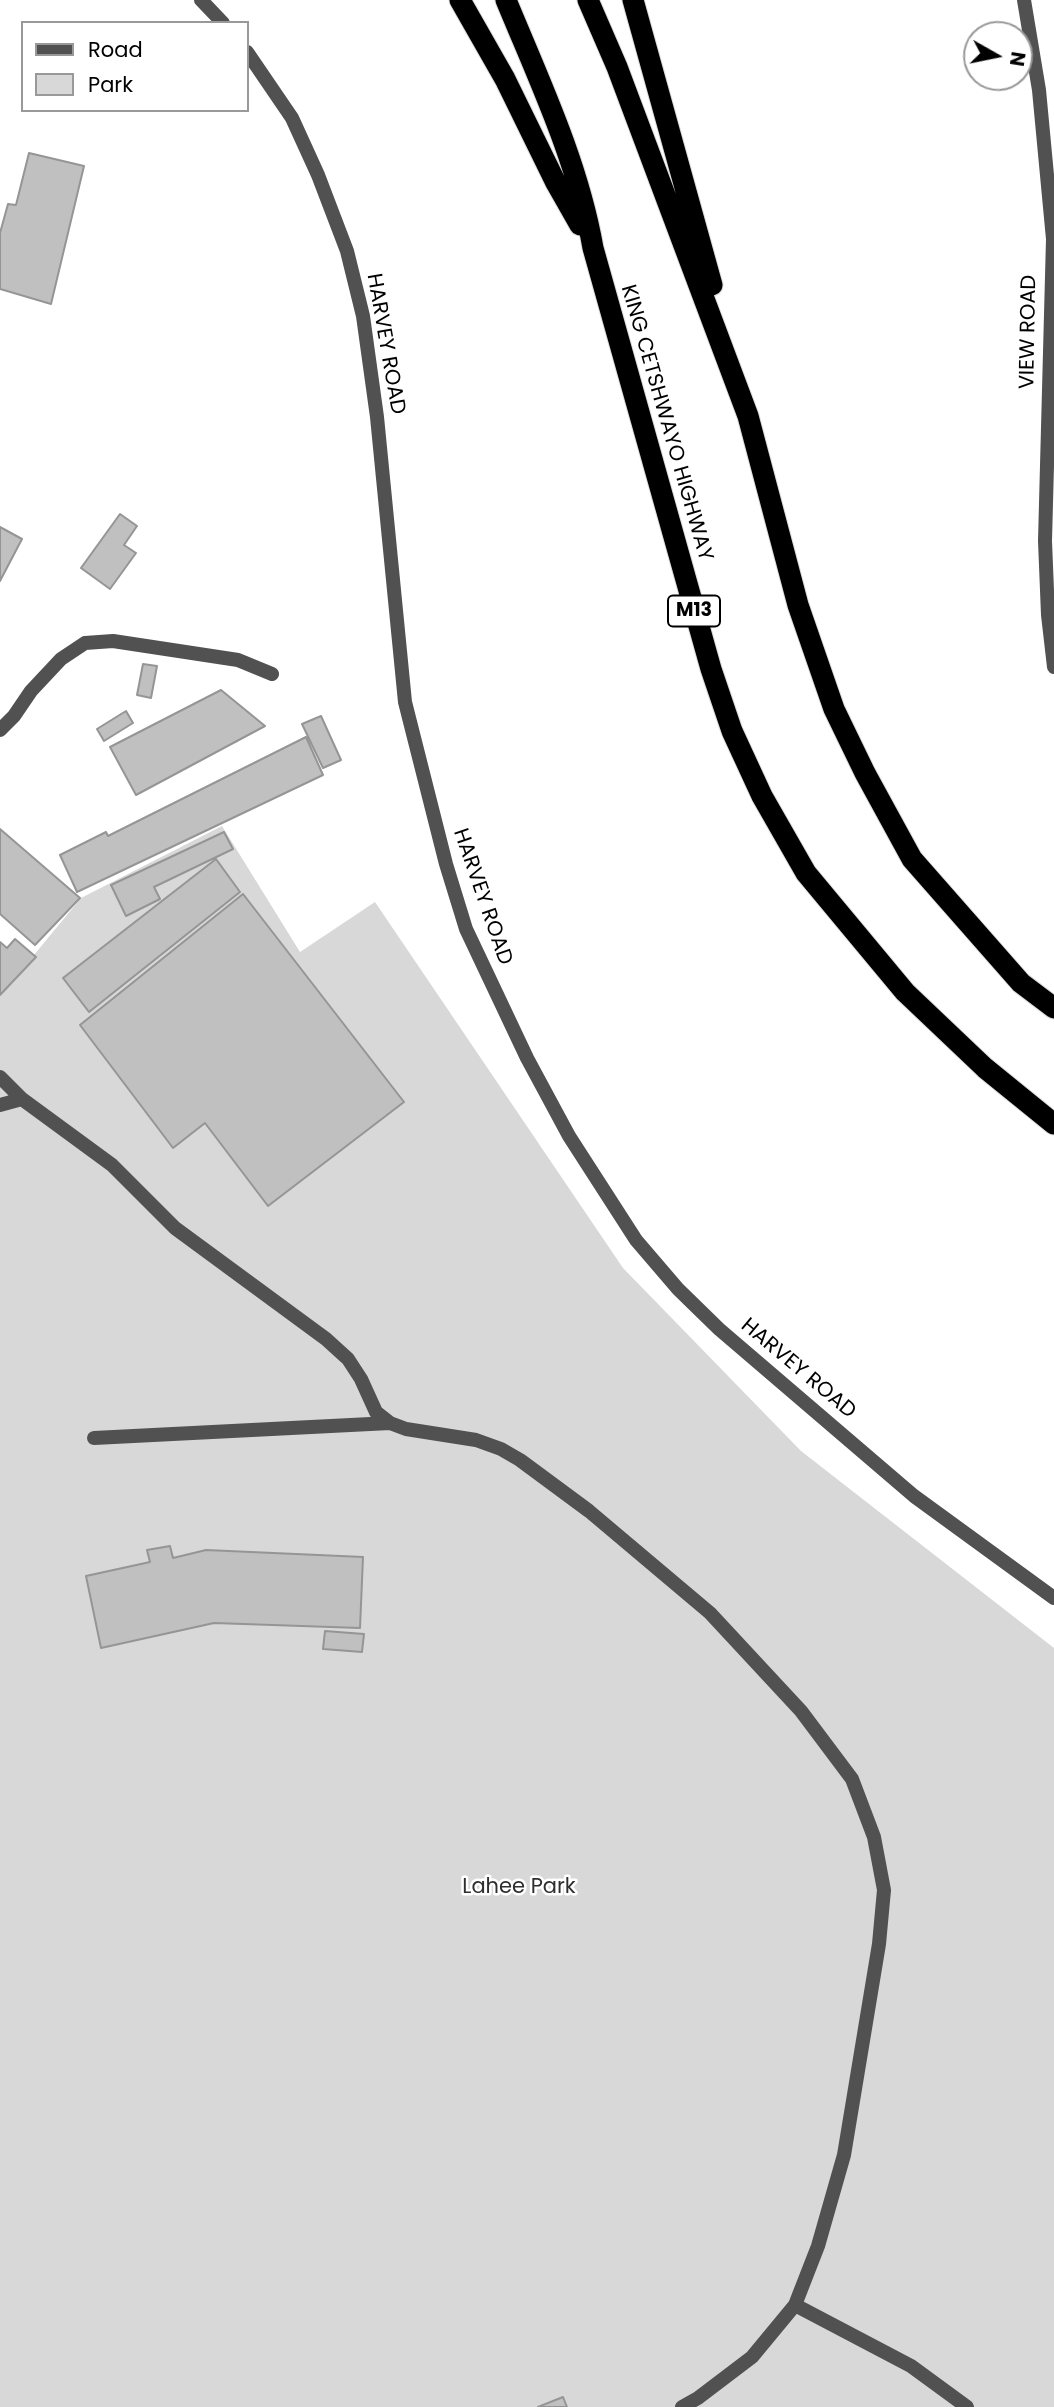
<!DOCTYPE html>
<style>
body{margin:0}
#map{position:relative;width:1054px;height:2407px;overflow:hidden;background:#fff;font-family:Poppins,sans-serif}
canvas{display:block}
.legend{position:absolute;left:21px;top:21px;width:228px;height:91px;box-sizing:border-box;background:#fff;border:2px solid #999;margin:0;padding:9px 12px;list-style:none;font-size:21px;color:#000}
.legend li{display:flex;align-items:center;gap:14px;height:35px}
.legend b{width:35px;border:2px solid #999}
.north{position:absolute;left:963px;top:21px;width:70px;height:70px;box-sizing:border-box;background:#fff;border:2px solid #999;border-radius:50%;rotate:99deg;font-size:19px;font-weight:700;line-height:28px;text-align:center;color:#000}
.north::after{content:'';display:block;margin:auto;width:24px;height:32px;background:#000;clip-path:polygon(50% 0,100% 100%,50% 72%,0 100%)}
</style>
<div id="map">
<canvas width="1054" height="2407"></canvas>
<ul class="legend">
<li><b style="height:9px;background:#515151"></b>Road</li>
<li><b style="height:19px;background:#d8d8d8"></b>Park</li>
</ul>
<div class="north">N</div>
</div>
<script>
const g = document.querySelector('canvas').getContext('2d');
g.lineJoin = 'round';
function fill(path, color) { g.fillStyle = color; g.fill(path, 'evenodd'); }
function stroke(path, color, width, dash) { g.strokeStyle = color; g.lineWidth = width; g.lineCap = dash ? 'butt' : 'round'; g.setLineDash(dash || []); g.stroke(path); }
function label(font, color, halo, rows, align = 'center') {
  g.font = font + ' Poppins,sans-serif'; g.lineWidth = 5; g.setLineDash([]); g.textBaseline = 'middle'; g.strokeStyle = halo; g.fillStyle = color; for (const [text, x, y, turn = 0] of rows) {
    g.save(); g.translate(x, y); g.rotate((+turn || 0) * Math.PI / 180); g.textAlign = isNaN(turn) ? turn : align; if (halo) g.strokeText(text, 0, 0); g.fillText(text, 0, 0); g.restore();
  }
}
fill(new Path2D(`
 M222 826 300 952 375 902 623 1268 801 1451 1054 1648V2407H0V996L81 898Z`), '#d8d8d8');
const building = new Path2D(`
 M29 153 84 166 51 304 0 289V233L8 204 16 205Z
 M120 514 137 526 124 545 136 553 110 589 81 568Z
 M0 527 22 539 0 581Z
 M143 664 157 666 151 698 137 695Z
 M221 690 265 726 136 795 110 747Z
 M126 711 133 723 104 741 97 729Z
 M321 716 341 760 323 768 302 724Z
 M306 737 323 775 77 892 60 855 106 832 108 836Z
 M0 829 80 898 35 945 0 914Z
 M224 832 233 849 154 887 160 899 126 916 111 885Z
 M216 859 240 892 89 1012 63 978Z
 M243 894 404 1102 268 1206 205 1123 173 1148 80 1025Z
 M15 939 36 957 0 995V942L7 948Z
 M170 1546 173 1558 206 1550 363 1557 360 1628 214 1623 101 1648 86 1576 150 1562 147 1550Z
 M325 1631 364 1634 362 1652 323 1649Z
 M563 2397 567 2407H538Z`);
fill(building, '#c0c0c0');
stroke(building, '#959595', 2);
const highway = new Path2D(`
 M460 0 505 79 555 181 580 225
 M506 0C539 80 578 162 593 248L711 669 732 731 762 796 806 873 905 992 985 1068 1054 1124
 M588 0 617 67 748 416 798 605 834 709 865 773 912 859 1021 983 1054 1008
 M633 0 712 285`);
stroke(highway, '#dbdbdb', 23);
stroke(new Path2D(`
 M0 730 14 716 31 691 61 659 85 643 113 641 238 660 272 674
 M0 1077 22 1099 112 1165 175 1228 326 1339 348 1359 361 1379 376 1412 390 1423 406 1429 476 1440 501 1449 520 1460 589 1511 710 1613 801 1711 852 1779 874 1837 884 1890 879 1944 844 2155 818 2246 795 2305 752 2357 698 2398 682 2407
 M0 1105 22 1099
 M94 1438 390 1423
 M795 2305 911 2366 967 2407`), '#515151', 14);
stroke(new Path2D(`
 M201 0 223 23
 M1024 0 1039 90 1053 239 1045 541 1048 615 1054 667
 M247 52 292 118 318 175 347 251 363 316 377 417 405 702 446 864 466 929 527 1058 569 1136 636 1240 678 1289 719 1329 914 1496 1054 1598`), '#515151', 14);
stroke(highway, '#000', 21);
for (const [x, y, w] of [
 [694,611,52]
]) { const box = new Path2D(); box.roundRect(x - w / 2, y - 15.5, w, 31, 5); g.fillStyle = '#fff'; g.fill(box); stroke(box, '#000', 2); }
label('bold 19px', '#000', null, [
 ["M13",694,611]
]);
label('21px', '#000', '#fff', [
 ["VIEW ROAD",1029,332,-89],
 ["HARVEY ROAD",385,344,80],
 ["KING CETSHWAYO HIGHWAY",666,423,74],
 ["HARVEY ROAD",482,897,71],
 ["HARVEY ROAD",798,1369,40]
]);
label('21px', '#2f2f2f', '#fff', [
 ["Lahee Park",519,1888]
]);
</script>
